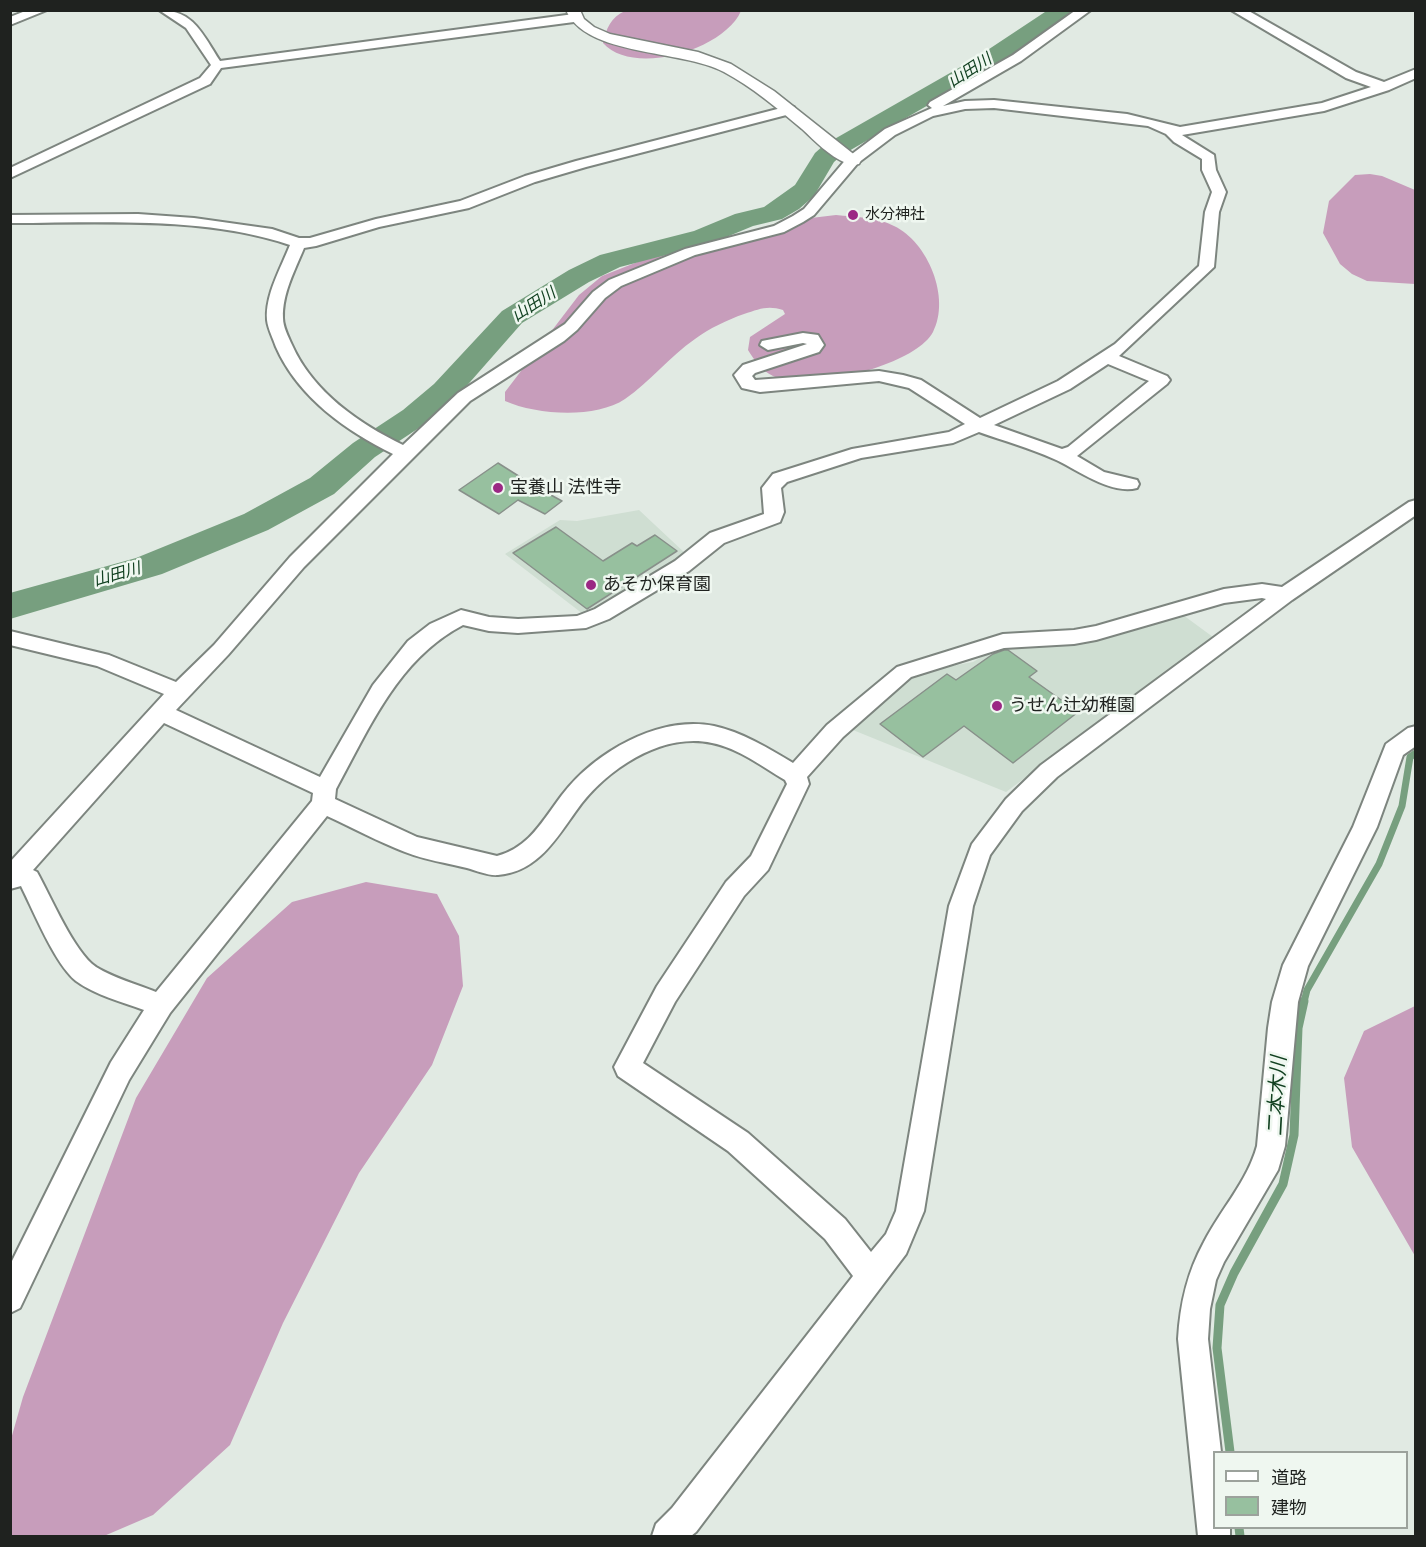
<!DOCTYPE html>
<meta charset="utf-8">
<style>
body{margin:0}
#map{position:relative;width:1426px;height:1547px;overflow:hidden;background:#e1eae3;font-family:Bitter,"Noto Sans JP",serif}
canvas{display:block}
.frame{position:absolute;inset:0;border:12px solid #1f221f;pointer-events:none}
.legend{position:absolute;left:1213px;top:1451px;width:195px;height:78px;box-sizing:border-box;background:#eff7f0;border:2px solid #9ca29c;margin:0;padding:8px 10px;list-style:none;font-size:18px;color:#1f221f}
.legend li{display:flex;align-items:center;gap:12px;height:30px}
.legend b{width:30px;border:2px solid #9ca29c}
</style>
<div id="map">
<canvas width="1426" height="1547"></canvas>
<div class="frame"></div>
<ul class="legend">
<li><b style="height:8px;background:#fff"></b>道路</li>
<li><b style="height:16px;background:#97c09f"></b>建物</li>
</ul>
</div>
<script>
const g = document.querySelector('canvas').getContext('2d');
g.lineJoin = 'round';
function fill(path, color) { g.fillStyle = color; g.fill(path, 'evenodd'); }
function stroke(path, color, width, dash) { g.strokeStyle = color; g.lineWidth = width; g.lineCap = dash ? 'butt' : 'round'; g.setLineDash(dash || []); g.stroke(path); }
function label(font, color, halo, rows, align = 'center') {
  g.font = font + ' Bitter,"Noto Sans JP",serif'; g.lineWidth = 5; g.setLineDash([]); g.textBaseline = 'middle'; g.strokeStyle = halo; g.fillStyle = color; for (const [text, x, y, turn = 0] of rows) {
    g.save(); g.translate(x, y); g.rotate((+turn || 0) * Math.PI / 180); g.textAlign = isNaN(turn) ? turn : align; if (halo) g.strokeText(text, 0, 0); g.fillText(text, 0, 0); g.restore();
  }
}
fill(new Path2D(`
 M639 510 686 554 679 561 595 610 583 614 505 554 560 520 577 521Z
 M1183 615 1213 637 1006 792 848 728 898 683 919 672 973 662 1001 646 1098 640Z`), '#cfded2');
fill(new Path2D(`
 M625 11H741C724 50 633 77 603 43 606 29 611 17 625 11Z
 M1370 174 1382 176 1415 190V284L1367 281 1352 274 1340 264 1323 233 1329 201 1355 175Z
 M836 215C855 217 877 217 894 226 928 242 951 298 933 332 915 366 807 392 773 376 762 371 754 360 748 350L750 337 785 314 783 310C768 305 759 309 744 314 727 320 710 328 695 339 670 356 650 382 625 399 595 419 537 415 505 401V392L579 295 602 276 645 259 811 218Z
 M366 882 437 894 459 936 463 986 432 1065 359 1173 283 1323 230 1445 153 1515 104 1536H11V1439L23 1397 136 1098 207 978 292 902Z
 M1415 1006V1256L1352 1147 1344 1078 1364 1031Z`), '#c79dbb');
stroke(new Path2D(`
 M1304 1002 1307 990 1379 864 1402 806 1410 757 1416 753`), '#779f7f', 7);
stroke(new Path2D(`
 M1230 1452 1217 1348 1220 1305 1234 1273 1283 1184 1294 1135 1298 1028 1304 1001
 M1239 1528 1240 1536`), '#779f7f', 9);
fill(new Path2D(`
 M1048 10H1073L1043 35 987 71 842 155 834 162 814 196 799 209 782 219 753 226 712 243 620 267 589 282 522 323 456 398 425 424 375 457 334 494 268 530 162 574 10 619V593L136 558 244 514 310 478 353 443 403 410 434 384 502 311 569 270 600 255 694 231 735 214 764 207 795 185 815 153 824 145 971 61Z`), '#779f7f');
const building = new Path2D(`
 M498 463 536 487 562 501 545 514 518 500 499 514 459 490Z
 M556 527 603 561 632 543 637 546 655 535 677 551 587 609 513 553Z
 M1004 650H1008L1037 671 1029 677 1078 712 1013 763 964 726 923 757 880 724 947 674 956 680 993 654Z`);
fill(building, '#97c09f');
stroke(building, '#88908a', 1.5);
const minor = new Path2D(`
 M28 10H47L10 25V17Z
 M159 10C194 10 203 35 220 61L574 14 580 18 574 22 221 68 210 84 10 178V168L200 78 211 65 186 28Z
 M1076 10H1091L1021 61 943 106 965 101 994 100 1127 114 1180 127 1322 103 1371 87 1346 78 1231 10H1247L1356 72 1384 82 1416 69V78L1389 90 1324 111 1182 135 1214 155 1216 170 1226 192 1219 212 1214 267 1119 356 1167 376 1170 380 1167 384 1077 456 1104 472 1137 480 1139 484 1137 488C1110 495 1077 469 1054 459 1030 448 1004 441 979 432L953 443 861 458 787 482 781 488 784 512 780 522 724 543 689 571 609 619 586 628 518 633 489 631 463 625C398 659 370 727 336 789L335 799 417 837 497 856C529 848 543 820 562 795 595 752 659 715 714 726 742 732 768 748 793 763L827 725 897 667 1003 634 1074 630 1096 626 1224 589 1262 584 1282 587 1409 502 1416 500V515L1292 600 1057 777 1022 811 990 855 973 906 924 1211 906 1254 696 1532 691 1536H652L656 1524 672 1508 853 1276 825 1239 728 1151 618 1076 614 1067 657 986 726 882 751 856 787 784 785 780C763 767 738 748 712 743 661 732 605 770 576 811 556 839 537 872 498 875 489 876 477 871 467 868 447 863 425 860 405 852 379 842 353 828 327 816L170 1013 129 1080 20 1308 10 1313V1265L111 1062 144 1010C122 1002 95 995 76 981 55 964 34 912 21 886L10 889V862L164 694 97 666 10 645V631L109 655 176 682 214 645 290 557 393 454C346 431 298 397 276 347 273 338 268 329 267 320 265 295 281 268 290 245 205 216 100 223 10 223V215L138 214 194 218 272 229 299 238H310L376 219 460 201 525 176 576 161 789 106 794 107 796 110 794 113 586 167 535 182 469 208 379 227 316 246 304 248C295 270 282 294 283 318 283 327 288 336 292 345 313 392 358 423 403 445L458 393 565 324 593 292 609 280 685 249 774 226 793 216 804 209 848 157 885 129 932 108 928 105 930 102 1013 55ZM994 108 1148 126 1166 134 1174 142 1202 159V170L1212 192 1205 212 1199 266 1115 344 1058 381 980 418 921 380 903 375 879 371 755 380 752 376 755 373 819 352 824 345 818 335 803 333 762 341 760 345 768 350 803 343 807 344 743 365 734 375 742 388 760 392 879 381 909 388 965 424 949 432 852 449 773 474 762 488 764 514 710 533 675 561 595 609 577 616 518 619 489 617 461 610 430 624 408 641 373 685 320 777 176 710 228 655 304 567 470 401 564 341 577 330 605 298 621 286 695 255 784 232 803 222 814 215 858 163 895 135 933 116 965 109ZM1108 364 1149 381 1068 447 1062 449 994 425 1070 389ZM1262 598 1266 599 1041 765 1006 799 972 844 949 906 896 1211 886 1234 871 1252 845 1219 748 1133 643 1063 675 1002 744 896 768 870 809 784 807 777 843 737 911 677 1004 648 1074 644 1096 640 1224 603ZM164 723 313 793 312 801 156 992C136 984 114 978 96 967 74 952 51 897 37 872L33 870Z
 M1416 726V746L1403 755 1377 827 1308 966 1298 1002 1285 1146 1278 1170 1224 1262 1216 1280 1210 1309 1208 1339 1221 1452H1214V1528H1230V1536H1198L1178 1339C1180 1304 1187 1273 1204 1242 1221 1209 1247 1182 1257 1146L1268 1028 1272 1002 1283 965 1353 827 1386 744 1408 728Z`);
const tertiary = new Path2D(`
 M566 10H580L584 19 594 27 610 34 698 52 731 64 774 91 861 160 859 164C854 165 851 165 846 163 829 156 815 141 802 129 777 108 752 87 724 72 681 49 586 57 566 10Z`);
stroke(minor, '#7d857f', 4);
stroke(tertiary, '#7d857f', 3);
fill(minor, '#fff');
fill(tertiary, '#fff');
for (const [x, y, r, color] of [
 [853,215,6,"#9b2884"],
 [498,488,6,"#9b2884"],
 [591,585,6,"#9b2884"],
 [997,706,6,"#9b2884"]
]) { const dot = new Path2D(); dot.arc(x, y, r, 0, 2 * Math.PI); g.fillStyle = color; g.fill(dot); stroke(dot, '#eff7f0', 2); }
label('15px', '#1f221f', '#eff7f0', [
 ["水分神社",865,215]
], 'left');
label('italic 16px', '#114020', '#eff7f0', [
 ["山田川",970,71,-33],
 ["山田川",534,305,-33],
 ["山田川",117,575,-16]
]);
label('18px', '#1f221f', '#eff7f0', [
 ["宝養山 法性寺",510,488],
 ["あそか保育園",603,585],
 ["うせん辻幼稚園",1009,706]
], 'left');
label('italic 20px', '#114020', '#eff7f0', [
 ["二本木川",1278,1096,-87]
]);
</script>
